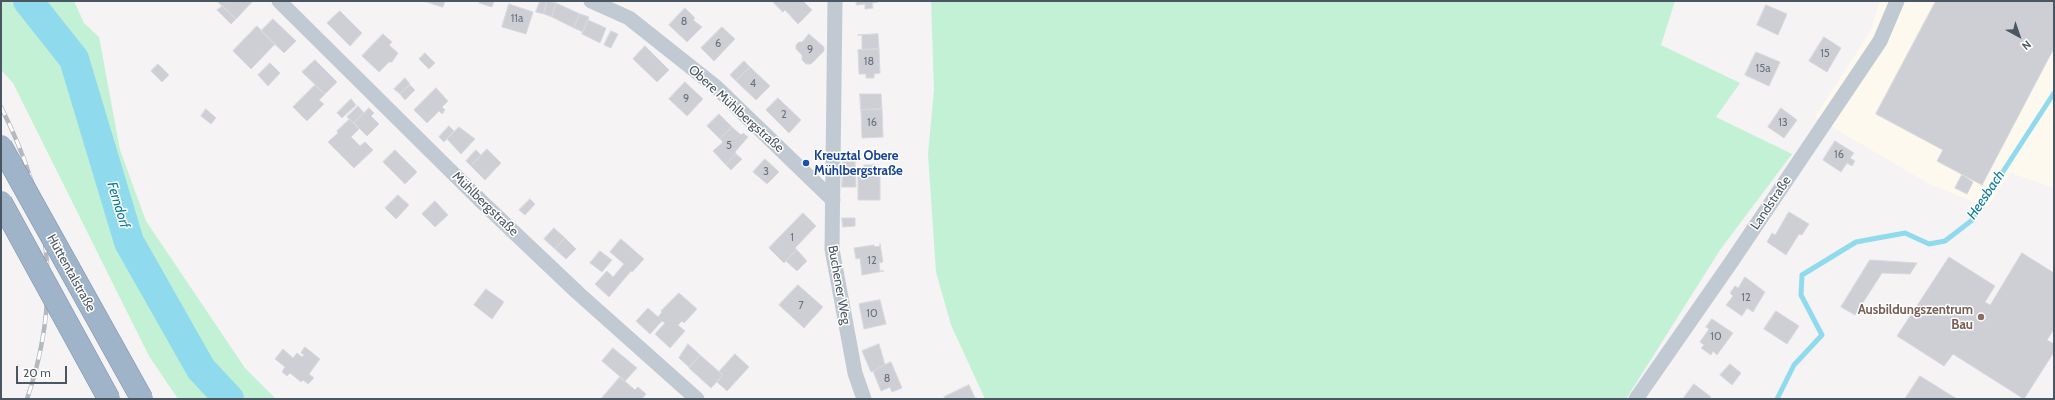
<!DOCTYPE html>
<meta charset="utf-8">
<style>
body{margin:0}
#map{position:relative;width:2055px;height:400px;overflow:hidden;background:#f5f3f3;font-family:Cabin,sans-serif}
canvas{display:block}
.frame{position:absolute;inset:0;border:2px solid #4a5661;pointer-events:none}
.north{position:absolute;left:1999px;top:16px;width:40px;height:40px;-webkit-text-stroke:3px #fff;paint-order:stroke;rotate:140deg;font-size:11px;font-weight:700;line-height:16px;text-align:center;color:#4a5661}
.north::after{content:'';display:block;margin:auto;width:14px;height:18px;background:#4a5661;clip-path:polygon(50% 0,100% 100%,50% 72%,0 100%)}
.scale{position:absolute;left:16px;top:366px;width:51px;height:18px;box-sizing:border-box;border:2px solid #4a5661;border-top:0;padding-left:5px;font-size:12px;line-height:14px;white-space:nowrap;color:#4a5661;-webkit-text-stroke:3px #fff;paint-order:stroke}
</style>
<div id="map">
<canvas width="2055" height="400"></canvas>
<div class="frame"></div>
<div class="north">N</div>
<div class="scale">20 m</div>
</div>
<script>
const g = document.querySelector('canvas').getContext('2d');
g.lineJoin = 'round';
function fill(path, color) { g.fillStyle = color; g.fill(path, 'evenodd'); }
function stroke(path, color, width, dash) { g.strokeStyle = color; g.lineWidth = width; g.lineCap = dash ? 'butt' : 'round'; g.setLineDash(dash || []); g.stroke(path); }
function label(font, color, halo, rows, align = 'center') {
  g.font = font + ' Cabin,sans-serif'; g.lineWidth = 3; g.setLineDash([]); g.textBaseline = 'middle'; g.strokeStyle = halo; g.fillStyle = color; for (const [text, x, y, turn = 0] of rows) {
    g.save(); g.translate(x, y); g.rotate((+turn || 0) * Math.PI / 180); g.textAlign = isNaN(turn) ? turn : align; if (halo) g.strokeText(text, 0, 0); g.fillText(text, 0, 0); g.restore();
  }
}
fill(new Path2D(`
 M1880 1H2054V188L2011 173 1987 207 1931 185 1815 117 1871 30Z`), '#fdf9ef');
fill(new Path2D(`
 M1 1H74L84 23 99 37 120 150 146 221 245 368 276 399H178L149 356 13 83 1 70Z
 M931 1H1675L1661 45 1740 83 1716 117 1792 154 1720 250 1626 399H985L951 325 936 272 928 154 934 90Z`), '#c3f1d5');
stroke(new Path2D(`
 M1777 399 1794 365 1822 335 1801 295 1802 275 1856 242 1905 233 1929 244 1945 241 1971 221 2054 93`), '#90daee', 5);
stroke(new Path2D(`
 M28 1 74 59 129 242 201 369 229 399`), '#90daee', 30);
const building = new Path2D(`
 M217 1H253L236 19Z
 M424 1H445L443 7Z
 M480 1H494L492 7 479 3Z
 M540 1H547L544 14 536 12Z
 M547 1 556 3 552 17 544 14Z
 M772 1H803L812 10 798 24 785 10 783 12Z
 M856 1H878V2L872 3 873 8 865 9V4L857 5Z
 M1936 1H2054V48L1982 185 1937 161 1943 150 1876 114Z
 M556 3 580 14 574 28 552 17Z
 M509 4 533 12 526 34 502 27Z
 M1766 5 1787 14 1778 35 1757 25Z
 M223 6 236 19 231 24 217 10Z
 M685 8 695 18 693 20 702 27 687 42 669 25Z
 M340 11 362 33 350 46 327 23Z
 M580 14 589 17 583 32 574 28Z
 M273 19 296 41 284 53 261 31Z
 M588 20 606 28 600 43 582 34Z
 M257 26 275 44 251 69 233 51Z
 M722 27 735 39 714 61 701 48Z
 M611 31 618 34 611 48 604 45Z
 M383 34 392 42 389 45 398 53 392 62H389L379 72 362 56Z
 M809 34 824 47V51L811 64H806L802 60V55L796 49V45L799 42H802Z
 M878 34 879 49 862 50V35H858Z
 M1824 37 1841 48 1827 72 1809 61Z
 M645 46 669 70 657 82 633 59Z
 M879 49 880 73 874 74V78H866V74H859L858 50Z
 M1756 52 1780 62 1769 86 1745 75Z
 M425 53 435 63 429 69 419 59Z
 M315 60 337 82 325 94 302 72Z
 M744 61 750 67 736 81 730 75Z
 M270 63 280 73 268 86 258 75Z
 M158 64 169 75 162 82 151 71Z
 M750 67 770 86 756 100 736 81Z
 M405 78 410 84 400 94 394 89Z
 M685 82 703 99 687 116 669 99Z
 M315 85 325 94 319 100 324 104 307 121 293 107Z
 M410 85 415 90 405 100 400 94Z
 M436 88 448 101 442 107 445 110 442 114 439 111 427 123 414 110Z
 M860 94H881L882 109 861 110Z
 M778 98 801 120 789 133 766 110Z
 M351 99 356 105 342 118 337 113Z
 M358 106 364 113 354 123 347 117Z
 M369 108 374 113 371 116 379 124 367 136 354 123Z
 M1781 108 1797 120 1784 138 1768 127Z
 M206 109 216 118 211 124 201 116Z
 M882 109 883 137 862 138 861 110Z
 M719 114 732 127 720 139 707 126Z
 M350 119 359 129 351 137 360 146 365 142 373 150 354 168 328 142 338 133 337 131Z
 M449 126 454 131 444 142 439 137Z
 M459 127 475 139 461 154 447 139Z
 M732 127 741 135 743 133 748 137 735 152 736 154 726 165 713 151 723 142 720 139Z
 M1835 141 1854 153 1850 158 1855 161 1852 166 1847 163 1841 172 1823 160Z
 M487 149 501 163 485 180 471 166Z
 M395 150 417 172 405 184 383 162Z
 M476 150 481 155 471 166 466 161Z
 M736 154 742 159 731 170 726 165Z
 M765 159 779 172 767 184 753 172Z
 M843 161H855L856 187H842Z
 M864 165H876V171H880V200H858V171H864Z
 M1962 175 1973 182 1967 194 1955 188Z
 M398 195 409 205 396 219 385 208Z
 M530 199 535 204 525 215 519 210Z
 M435 201 448 215 435 227 422 214Z
 M1789 212 1809 224 1802 235 1799 234 1786 255 1767 242 1772 233 1775 235Z
 M803 213 816 226 795 248 797 250 784 263 769 248Z
 M842 218H855V226L843 227Z
 M554 228 565 238 555 249 544 239Z
 M565 238 576 249 566 259 555 249Z
 M621 239 644 259 632 272 631 271 609 297 595 284 607 271 613 277 624 264 610 252Z
 M880 244 883 262 879 263 880 271H884L862 275 860 258 856 259 854 248 874 245 875 247 880 246Z
 M797 250 807 261 797 271 786 261Z
 M600 251 612 260 602 272 590 263Z
 M2022 253 2054 273V329L2047 340 2054 344V352L2024 399 1953 354 1944 366 1897 336 1949 257 1995 286 1985 302 1990 305Z
 M1870 260 1917 263 1910 274 1882 273 1855 315 1841 307Z
 M1745 277 1765 292 1753 312 1747 308 1742 316 1726 305 1733 296 1730 293 1735 286 1738 288Z
 M798 285 823 307 804 328 779 305Z
 M486 289 504 302 492 319 474 305Z
 M679 293 697 309 684 323 682 321 678 325 685 331 670 348 655 334 665 323 662 321 650 334 636 321 648 308 658 317 662 312 661 311Z
 M880 300 886 324 864 329 859 304Z
 M1776 311 1799 326 1787 344 1764 329Z
 M1712 319 1733 333 1717 355 1713 351 1711 355 1701 348 1704 345 1700 342 1709 329 1706 327Z
 M688 344 700 355 689 367 679 358Z
 M879 344 885 365 871 372 862 351Z
 M305 347 320 359 309 374 314 378 308 384 303 380 301 382 290 373 287 376 282 372 285 367 275 359 283 349 293 358 297 353 302 357 304 355 301 353Z
 M613 348 637 368 625 381 602 361Z
 M735 354 749 367 727 391 717 382 723 375 719 372Z
 M700 355 723 375 711 388 689 368Z
 M891 362 902 388 892 392 890 387 881 391 873 371Z
 M1730 364 1741 373 1732 385 1720 375Z
 M1920 376 1957 399H1905Z
 M620 377 635 390 638 387 646 394 642 399H601Z
 M1694 384 1711 397 1709 399H1683Z
 M969 385 975 398H977L975 399H945L944 397Z`);
fill(building, '#cdcfd5');
stroke(building, '#d7d9de', 1);
stroke(new Path2D(`
 M279 1 482 202 578 293 697 399
 M591 1 629 18 716 87 833 200
 M835 1 832 249 855 373 864 399
 M1636 399 1732 261 1880 41 1897 1`), '#c1cad2', 15);
const rail = new Path2D(`
 M1 107C50 204 63 294 27 399`);
stroke(rail, '#b5b8bd', 4.5);
stroke(rail, '#fff', 3, [9]);
const trunkBridge = new Path2D(`
 M1 146 142 399
 M1 202 109 399`);
stroke(trunkBridge, '#7690ad', 23, []);
stroke(trunkBridge, '#9fb4c9', 22);
for (const [x, y, r, color] of [
 [806,163,4,"#1a4fb4"],
 [1981,317,4,"#8d6e63"]
]) { const dot = new Path2D(); dot.arc(x, y, r, 0, 2 * Math.PI); g.fillStyle = color; g.fill(dot); stroke(dot, '#fff', 1.5); }
label('11px', '#6b747e', null, [
 ["11a",517,19],
 ["8",684,22],
 ["6",718,44],
 ["9",810,50],
 ["15",1825,54],
 ["18",869,62],
 ["15a",1763,69],
 ["4",753,84],
 ["9",686,99],
 ["2",784,115],
 ["16",872,123],
 ["13",1783,123],
 ["5",729,146],
 ["16",1839,155],
 ["3",766,172],
 ["1",792,238],
 ["12",872,261],
 ["12",1746,298],
 ["7",801,306],
 ["10",872,314],
 ["10",1716,337],
 ["8",887,379]
]);
label('13px', '#4a5661', '#fff', [
 ["Obere Mühlbergstraße",736,109,42],
 ["Landstraße",1771,203,-56],
 ["Mühlbergstraße",485,204,44],
 ["Hüttentalstraße",71,273,61],
 ["Buchener Weg",839,285,80]
]);
label('bold 13px', '#164399', '#fff', [
 ["Kreuztal Obere",814,156],
 ["Mühlbergstraße",814,171]
], 'left');
label('bold 13px', '#785e54', '#fff', [
 ["Ausbildungszentrum",1973,310],
 ["Bau",1973,325]
], 'right');
label('italic 14px', '#0c7c9b', '#fff', [
 ["Heesbach",1986,195,-56],
 ["Ferndorf",118,205,73]
]);
</script>
